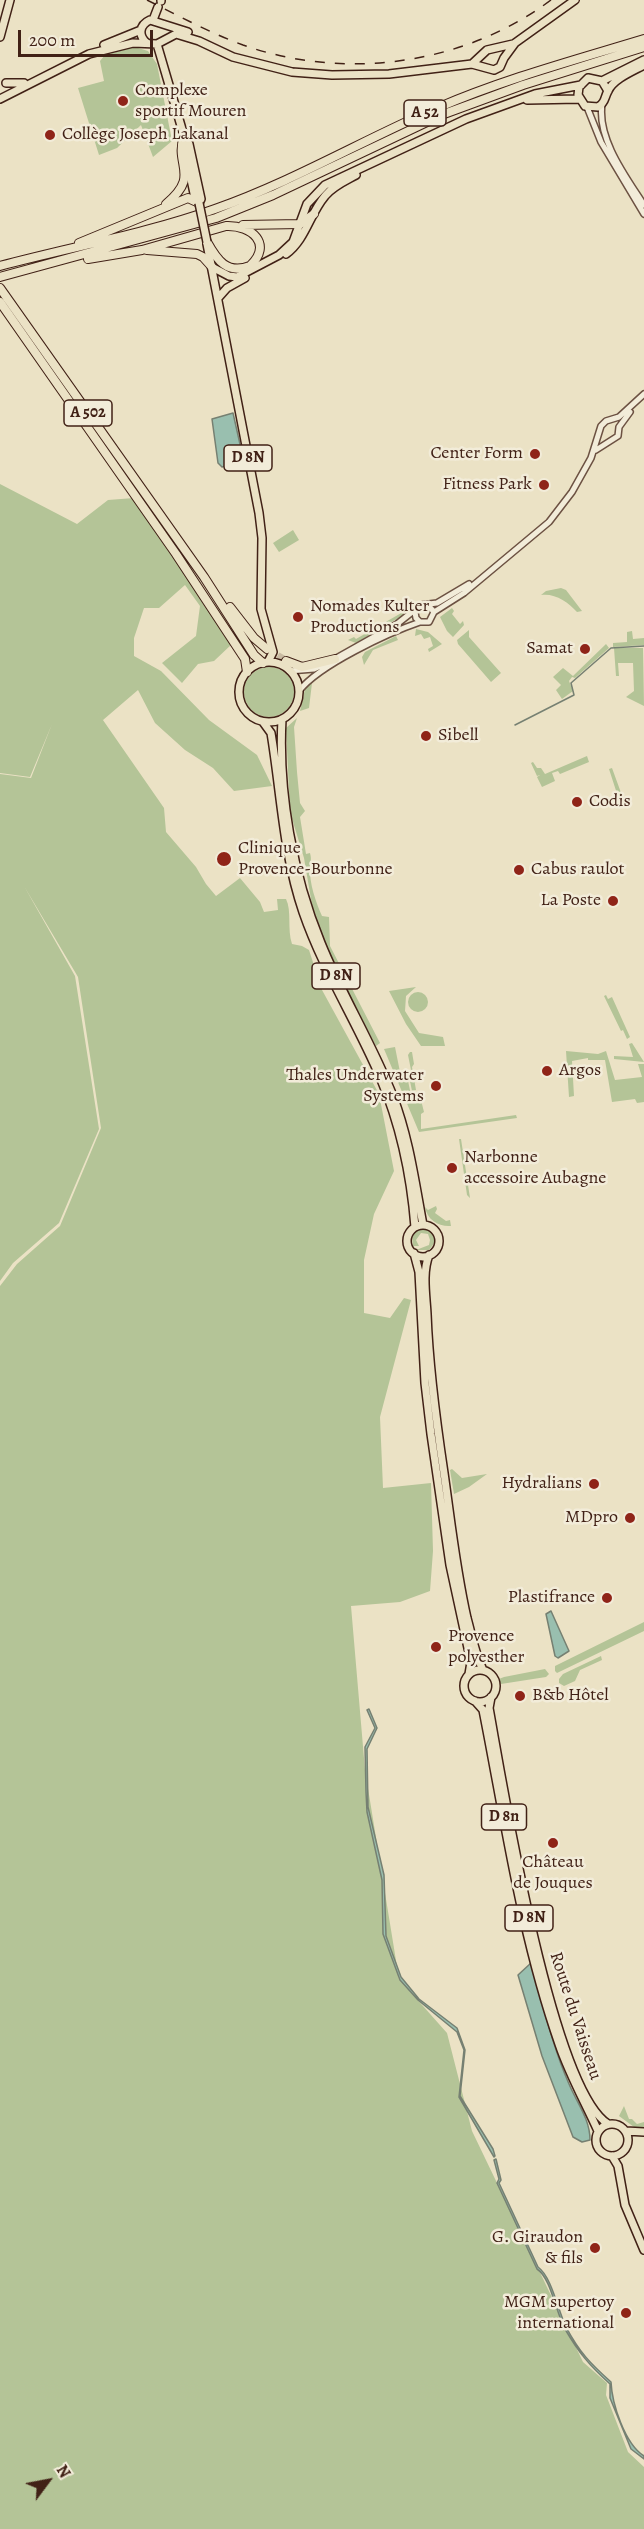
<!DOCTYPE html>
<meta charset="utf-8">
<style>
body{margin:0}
#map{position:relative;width:644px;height:2529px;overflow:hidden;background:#ebe2c5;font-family:Alegreya,serif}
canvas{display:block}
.north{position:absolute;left:18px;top:2451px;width:60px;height:60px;-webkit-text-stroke:4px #f2ecd9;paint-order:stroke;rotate:58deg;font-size:16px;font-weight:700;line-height:24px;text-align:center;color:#412116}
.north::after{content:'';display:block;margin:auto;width:21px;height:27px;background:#412116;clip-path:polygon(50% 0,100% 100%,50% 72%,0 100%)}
.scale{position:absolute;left:18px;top:30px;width:135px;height:27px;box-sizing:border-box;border:3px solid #412116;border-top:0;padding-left:8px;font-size:18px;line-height:21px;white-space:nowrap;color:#412116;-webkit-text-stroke:4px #f2ecd9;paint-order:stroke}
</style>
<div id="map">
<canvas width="644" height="2529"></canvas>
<div class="north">N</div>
<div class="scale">200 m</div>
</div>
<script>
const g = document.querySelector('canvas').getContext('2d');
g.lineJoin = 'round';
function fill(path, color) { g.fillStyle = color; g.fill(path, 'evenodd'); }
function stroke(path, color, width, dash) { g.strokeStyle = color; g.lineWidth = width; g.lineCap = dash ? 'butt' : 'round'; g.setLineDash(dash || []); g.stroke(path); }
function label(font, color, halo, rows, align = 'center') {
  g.font = font + ' Alegreya,serif'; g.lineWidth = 5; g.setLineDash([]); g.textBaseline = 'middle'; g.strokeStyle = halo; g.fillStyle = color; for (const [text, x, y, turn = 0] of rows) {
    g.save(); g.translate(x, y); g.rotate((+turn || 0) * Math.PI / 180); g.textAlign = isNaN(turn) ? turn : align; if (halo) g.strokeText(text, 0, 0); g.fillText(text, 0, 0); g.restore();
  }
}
fill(new Path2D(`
 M135 47 148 51 157 64 172 141 153 157 141 125 117 148 99 155 78 88 104 81 100 61 105 55Z
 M0 484 77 524 108 500 134 498 232 644 214 661 198 664 182 683 162 663 196 636 200 606 185 585 159 608H144L134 638V656L161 671 209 720 257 755 272 786 234 791 213 768 185 750 155 723 138 690 103 720 96 710 164 808 166 832 196 867 206 884 216 896 240 878 260 902 264 912 278 910 277 899H286C292 911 287 929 292 944L302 946 309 950 322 990 379 1094 394 1171 374 1214 364 1260V1313L390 1318 404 1298 411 1300 380 1417 383 1488 431 1483 433 1551 430 1591 400 1602 351 1606 365 1770 399 1979 447 2033 472 2131 583 2362 607 2383 606 2395 628 2452 644 2467V2529H0V1286L17 1264 60 1226 101 1128 78 977 24 886 75 976 99 1129 59 1223 13 1263 0 1281V774L31 778 52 724 30 777 0 773Z
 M293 530 299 540 279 552 273 543Z
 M561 588 566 590 582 611 577 612C568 602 555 593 541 595L546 591Z
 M414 603 413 608 407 613 356 643 348 640 354 637 356 639 410 608 408 605Z
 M452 608 454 611 452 614 460 624 463 621 464 625 453 637 447 631 440 617Z
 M416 629 428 632 442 644 429 652 428 649 433 646 430 637 424 639 421 634 415 636Z
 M469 630V637L501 673 491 682 458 644 457 640Z
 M632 631 633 639 644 638V645L613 647V643L627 642V632Z
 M396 636 398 640 373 650 364 665 362 657 365 652Z
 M606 644 609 648 575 678 572 677 569 681 573 691 562 699 556 690 561 685 553 677 563 668 573 676Z
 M614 648H643L644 706 626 697 634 691 633 663H618L619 676H616Z
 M244 692a25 25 0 1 1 50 0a25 25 0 1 1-50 0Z
 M312 683 309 708 300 711 305 689Z
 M297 718 294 727 297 772 300 803 305 811 300 817 306 854 310 853C312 860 310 862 310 868 309 882 316 903 322 916L329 917 330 946 380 1043 376 1046 326 949 312 905 304 858 290 812 286 728Z
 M587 756 589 762 560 774 558 771 552 773 555 781 542 787 537 777 540 775 537 776 531 763 533 762 537 768H541L545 774Z
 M612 768 624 801 620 803 609 769Z
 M416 987 406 996 405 1011 419 1033 443 1037 445 1046H421L406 1024 389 991Z
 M408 1002a10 10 0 1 1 20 0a10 10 0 1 1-20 0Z
 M606 995 608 999 612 997 630 1037 627 1039 623 1030 621 1031 604 996Z
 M632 1043 644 1062 614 1059V1056L633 1057 629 1044Z
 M395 1047 400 1072 407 1076 411 1095 421 1100 424 1112 421 1114V1129L516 1115 517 1118 419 1132 384 1049Z
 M566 1051 598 1054 606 1051 615 1080 642 1077 638 1064H644V1102L637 1103 635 1099 612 1102 605 1060H588V1058L572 1061 574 1096 569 1097Z
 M410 1052H412L414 1064 412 1067 416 1090 412 1091 408 1071 411 1070 408 1055Z
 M459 1139H461L470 1198 467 1195Z
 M436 1206 437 1209 435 1213 446 1221 450 1220 451 1226C439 1227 427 1220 425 1207L428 1210Z
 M424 1228 432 1232 435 1242 429 1250H416L429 1245 430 1240 428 1234 421 1233 416 1240 419 1246H413L412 1236 415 1231Z
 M452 1469 462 1478 487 1474 469 1487 454 1494 450 1470Z
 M644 1622V1631L557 1673 555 1671V1666Z
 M601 1656 602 1660 580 1670 575 1681 564 1686 559 1683V1679L563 1674Z
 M545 1669 549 1674 546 1677 501 1684 499 1679 504 1677Z
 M624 2106 629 2119H632L637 2124 644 2122V2127H634L619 2116Z`), '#b4c497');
const water = new Path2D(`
 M233 413 244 462 222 467 218 463 212 419Z
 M551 1611 569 1651 558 1658 555 1656 546 1614Z
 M369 1709 377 1728 367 1749 368 1807 384 1875 386 1936 401 1977 419 1999 457 2028 465 2050 460 2096 493 2149 495 2156 494 2157 459 2097 464 2050 457 2032 418 2000 400 1980 383 1934 382 1880 367 1812 366 1792 365 1747 375 1728 367 1710Z
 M531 1963C543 2004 552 2045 569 2084 577 2103 590 2119 590 2140L582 2142 573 2137 542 2056 518 1975Z
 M496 2159 501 2180 499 2183 538 2267C552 2277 558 2311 566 2327 580 2353 590 2363 611 2382 612 2404 625 2444 644 2456V2459L631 2449 610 2398V2384C589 2365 579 2353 565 2329 556 2313 551 2278 537 2269L497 2183 499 2179 494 2160Z`);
fill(water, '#99bfaf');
stroke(water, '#768072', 1.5);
stroke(new Path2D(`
 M515 725 574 695 571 683 611 648 644 646`), '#768072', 1.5);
stroke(new Path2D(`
 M267 650 286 661`), '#c9bba2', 8, [8, 4]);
const minor = new Path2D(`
 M602 104C597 139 626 177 644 205
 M587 107 601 142 644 214
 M596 450 618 436 619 427 630 412
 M415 612 416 618 420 622H429L434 612 428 605
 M434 612 464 593 549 522 572 492 591 458 601 426 606 421 619 417 644 394
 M333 660 397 624 421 605 437 603 469 584
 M289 671 314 669 325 664
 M299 691C319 665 388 633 420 622`);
const major = new Path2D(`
 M161 1V0
 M153 20 158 7
 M0 37 10 0
 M147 43C138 36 139 25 150 20L188 32
 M157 44 184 136 189 144 201 199 199 203
 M104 45 141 30
 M472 64 487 50 513 44
 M602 81 644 60
 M6 83H24
 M608 91 602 81 588 78 579 87 578 95 585 106 598 107C606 102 604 98 608 91 613 79 633 71 644 65
 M0 99 89 54 133 43 157 44 176 34 199 41 233 57 292 72 332 75 389 74 472 64 494 70 500 67 504 58 515 43 575 0
 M527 100 579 99
 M184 147 195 198 199 202
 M207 244 259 513 262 538 261 609 273 652 268 662
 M286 254C306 239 309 215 325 196 333 186 345 181 356 175
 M212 267 229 276 237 277 279 255 293 242 307 204 325 185 466 119 535 94 581 85
 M219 297 227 288 245 278
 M239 692a30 30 0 1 1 60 0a30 30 0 1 1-60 0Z
 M282 719C278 792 293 875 321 943 342 995 372 1043 393 1096 409 1137 415 1182 423 1225
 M263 722 271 733C281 793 283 854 303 912 323 970 356 1021 380 1077 400 1124 411 1176 415 1227
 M407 1241a16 16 0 1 1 32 0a16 16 0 1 1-32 0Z
 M414 1253 419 1272 425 1383 431 1434 450 1565 471 1662 469 1674
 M429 1255C422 1273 426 1295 427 1314 429 1368 436 1420 444 1473 451 1522 456 1570 467 1618 472 1636 475 1654 483 1670
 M464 1686a16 16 0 1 1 32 0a16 16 0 1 1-32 0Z
 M491 1697 489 1708C503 1784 551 2087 608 2124
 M475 1701 483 1710C505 1821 521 1936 559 2044 569 2074 585 2102 598 2131
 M596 2140a16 16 0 1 1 32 0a16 16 0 1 1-32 0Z
 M626 2131 644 2132
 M612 2156 618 2166 625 2205 644 2250`);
const highway = new Path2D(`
 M166 204C201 175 174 166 184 136
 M243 225 300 224 314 214
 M79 243 188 198 199 203
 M147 250 197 254 203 257 212 267
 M88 259 142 250 226 226C252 225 273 244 250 266 227 275 217 260 207 242
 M0 266C71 247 145 234 215 209 292 182 363 140 437 108 504 79 575 60 644 39
 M0 277 216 218 273 195 444 114 523 85 644 47
 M0 288 204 577 254 655 263 663
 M0 302 176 554 245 659 247 672
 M230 607 254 638 267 649
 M286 661 302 667 335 659`);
stroke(minor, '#6c5142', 8);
stroke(major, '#412116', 10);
stroke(highway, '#412116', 10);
stroke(minor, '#f2ecd9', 5);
stroke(major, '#ebe2c5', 7);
stroke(highway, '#ebe2c5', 8);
stroke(new Path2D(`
 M147 0C179 16 210 33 243 45 345 81 464 65 551 0`), '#412116', 1.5, [10, 10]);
const majorBridge = new Path2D(`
 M199 203 207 242`);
stroke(majorBridge, '#412116', 10, []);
stroke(majorBridge, '#ebe2c5', 7);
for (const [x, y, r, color] of [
 [123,101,6,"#8f2418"],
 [50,135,6,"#8f2418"],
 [535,454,6,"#8f2418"],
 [544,485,6,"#8f2418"],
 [298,617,6,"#8f2418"],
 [585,649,6,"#8f2418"],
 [426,736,6,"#8f2418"],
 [577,802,6,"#8f2418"],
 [224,859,8,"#8f2418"],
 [519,870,6,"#8f2418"],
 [613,901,6,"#8f2418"],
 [547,1071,6,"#8f2418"],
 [436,1086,6,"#8f2418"],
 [452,1168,6,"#8f2418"],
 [594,1484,6,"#8f2418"],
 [630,1518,6,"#8f2418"],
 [607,1598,6,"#8f2418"],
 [436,1647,6,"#8f2418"],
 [520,1696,6,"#8f2418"],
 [553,1843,6,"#8f2418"],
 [595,2248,6,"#8f2418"],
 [626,2313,6,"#8f2418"]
]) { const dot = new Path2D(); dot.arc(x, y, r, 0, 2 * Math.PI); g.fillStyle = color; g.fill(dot); stroke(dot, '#f2ecd9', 2); }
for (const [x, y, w] of [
 [425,113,42],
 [88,413,48],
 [248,458,48],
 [336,976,48],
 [504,1817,45],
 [529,1918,48]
]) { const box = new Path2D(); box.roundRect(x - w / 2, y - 13, w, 26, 4.5); g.fillStyle = '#f2ecd9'; g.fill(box); stroke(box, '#412116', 1.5); }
label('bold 16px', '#412116', null, [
 ["A 52",425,113],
 ["A 502",88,413],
 ["D 8N",248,458],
 ["D 8N",336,976],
 ["D 8n",504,1817],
 ["D 8N",529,1918]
]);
label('18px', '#412116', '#f2ecd9', [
 ["Complexe",135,91],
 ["sportif Mouren",135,112],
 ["Collège Joseph Lakanal",62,135],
 ["Center Form",523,454,"right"],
 ["Fitness Park",532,485,"right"],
 ["Nomades Kulter",310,607],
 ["Productions",310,628],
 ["Samat",573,649,"right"],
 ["Sibell",438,736],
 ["Codis",589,802],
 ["Clinique",238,849],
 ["Provence-Bourbonne",238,870],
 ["Cabus raulot",531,870],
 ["La Poste",601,901,"right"],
 ["Argos",559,1071],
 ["Thales Underwater",424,1076,"right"],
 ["Systems",424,1097,"right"],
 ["Narbonne",464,1158],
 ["accessoire Aubagne",464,1179],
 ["Hydralians",582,1484,"right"],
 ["MDpro",618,1518,"right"],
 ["Plastifrance",595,1598,"right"],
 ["Provence",448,1637],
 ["polyesther",448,1658],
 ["B&b Hôtel",532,1696],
 ["Château",553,1863,"center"],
 ["de Jouques",553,1884,"center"],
 ["G. Giraudon",583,2238,"right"],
 ["& fils",583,2259,"right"],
 ["MGM supertoy",614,2303,"right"],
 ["international",614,2324,"right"]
], 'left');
label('18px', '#412116', '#f2ecd9', [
 ["Route du Vaisseau",575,2016,72]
]);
</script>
